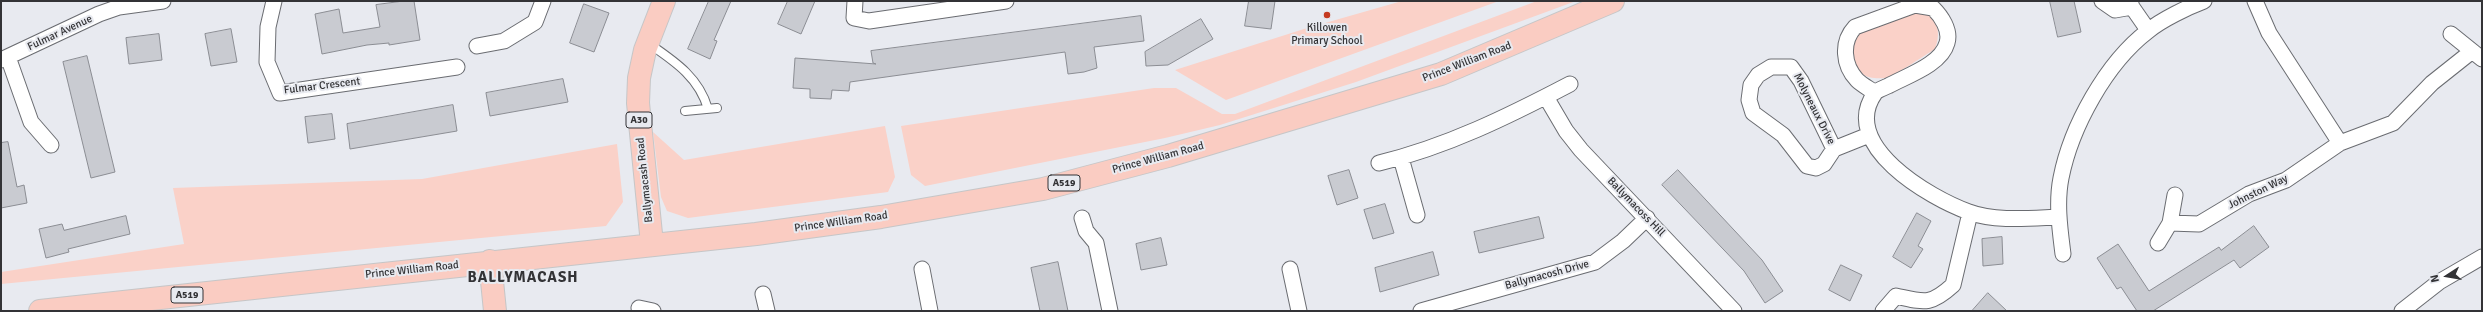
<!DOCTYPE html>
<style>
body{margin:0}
#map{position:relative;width:2483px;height:312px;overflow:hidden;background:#e8eaf0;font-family:Signika,sans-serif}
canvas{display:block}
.frame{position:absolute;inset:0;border:2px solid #333336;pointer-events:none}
.north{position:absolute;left:2427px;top:256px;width:40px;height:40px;-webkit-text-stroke:3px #e8eaf0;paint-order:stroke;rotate:258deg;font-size:11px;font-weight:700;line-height:16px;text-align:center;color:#333336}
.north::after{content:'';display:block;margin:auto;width:14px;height:18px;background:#333336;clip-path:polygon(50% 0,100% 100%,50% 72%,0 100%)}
</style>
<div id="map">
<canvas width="2483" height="312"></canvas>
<div class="frame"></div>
<div class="north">N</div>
</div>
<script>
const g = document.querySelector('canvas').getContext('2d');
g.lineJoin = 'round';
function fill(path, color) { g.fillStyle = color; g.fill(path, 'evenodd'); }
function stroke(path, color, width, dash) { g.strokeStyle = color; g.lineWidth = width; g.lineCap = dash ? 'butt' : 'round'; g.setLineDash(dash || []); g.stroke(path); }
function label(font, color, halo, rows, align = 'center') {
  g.font = font + ' Signika,sans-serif'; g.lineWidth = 4; g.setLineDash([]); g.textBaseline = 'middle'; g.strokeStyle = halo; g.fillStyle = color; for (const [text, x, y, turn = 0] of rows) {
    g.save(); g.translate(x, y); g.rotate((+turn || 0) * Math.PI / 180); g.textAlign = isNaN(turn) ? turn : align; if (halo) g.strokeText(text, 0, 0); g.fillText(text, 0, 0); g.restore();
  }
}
fill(new Path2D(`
 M1402 1H1499L1226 100 1175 70 1304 29Z
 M1537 1H1576L1356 82 1220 125 1165 138 925 186 911 175 901 126 1154 88H1176L1222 114H1235Z
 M1912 12 1930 14C1939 26 1940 35 1935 49 1925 55 1893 77 1885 78 1877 79 1867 78 1861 73 1852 67 1850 45 1857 36 1866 25 1898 17 1912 12Z
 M885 126 895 177 888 192 688 218 667 211 661 197 653 132 684 160Z
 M617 144 623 202 606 226 1 284V272L184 244 173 188 422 179Z`), '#fad1c8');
const building = new Path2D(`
 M404 1H414L420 40 389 45V43L367 45 322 54 315 14 339 9 343 33 380 27 376 5Z
 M709 1H731L714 40 717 41 710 59 688 49Z
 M788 1H815L801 34 778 24Z
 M1249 1H1275L1271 29 1245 26Z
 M2050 1H2074L2081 32 2058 37Z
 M584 4 609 13 594 52 570 43Z
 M1141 16 1144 41 1094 47 1097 68 1084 72 1068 74 1065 52 850 82 849 91 832 90 831 99 810 98V89L793 88 795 58 876 64 873 63 871 51Z
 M1201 19 1213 39 1168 65 1146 66 1145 52Z
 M231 29 237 62 211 66 205 34Z
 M159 34 162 60 129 64 126 38Z
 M87 56 115 172 91 178 63 62Z
 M563 79 568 102 490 116 486 93Z
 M453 105 457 131 350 149 347 124Z
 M332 114 335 139 308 143 305 117Z
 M8 142 17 187 24 185 27 203 1 208V143Z
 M1349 170 1358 198 1337 205 1328 176Z
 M1678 170 1762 260 1783 291 1765 303 1744 271 1662 185Z
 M1385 204 1394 233 1373 239 1364 210Z
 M1917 213 1931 221 1918 246 1923 249 1911 268 1893 257Z
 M126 216 130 234 68 249 69 252 46 258 39 229 62 224 64 230Z
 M1539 217 1544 238 1479 253 1474 232Z
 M2254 226 2269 247 2240 268 2234 260 2153 311H2137L2121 287 2117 289 2097 258 2118 244 2149 291 2219 247 2221 250Z
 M2002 237 2003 264 1983 266 1982 239Z
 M1161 238 1167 265 1141 270 1136 244Z
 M1433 252 1439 275 1380 292 1375 268Z
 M1058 262 1068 311H1040L1031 268Z
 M1841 265 1862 275 1850 301 1829 290Z
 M1988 293 2007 311H1972Z`);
fill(building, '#c9cbd1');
stroke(building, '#8b8d93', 1);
const service = new Path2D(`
 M648 43C674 61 699 77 708 109
 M685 111 717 108`);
const minor = new Path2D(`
 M274 1 268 27 267 62 280 93 457 67
 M855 1 854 18 869 21 1006 1
 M2102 1 2115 10 2132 7
 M2130 1 2132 7 2148 30
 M2255 1 2269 33 2340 143
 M2451 34 2482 59
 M477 46 504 41 535 22 543 1
 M8 57 31 122 51 145
 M1 60 99 14 119 7 163 1
 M1875 93C1870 89 1862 85 1857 80 1843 65 1841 42 1855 27L1915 5 1933 8C1941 16 1951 30 1947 43 1941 65 1906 76 1888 86 1884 88 1877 90 1875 93 1838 145 1930 198 1969 212 1995 222 2032 218 2059 217
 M1546 97 1566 131 1581 150 1734 311
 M1834 149 1801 81 1791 67H1771L1758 75 1751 85 1749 100 1753 113 1783 135 1807 166 1816 168 1824 164 1834 149 1869 135
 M1401 158 1417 215
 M1379 163C1446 147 1509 116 1570 84
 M1082 218 1086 231 1096 243 1110 311
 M2170 223 2199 224 2249 194 2286 180 2340 143 2393 123 2432 83 2471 52
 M2158 243 2170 223 2175 195
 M2063 254C2060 230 2056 203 2061 178 2071 127 2106 63 2148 31 2161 20 2188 7 2204 1
 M922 269 930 311
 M1290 269 1299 311
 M763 294 767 311
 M639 308 653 311
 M1421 311 1595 262 1623 241 1647 218
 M1883 311 1896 296C1924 302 1930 306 1953 285L1970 213
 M2402 311 2439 282 2482 257`);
const primary = new Path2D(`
 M652 244 638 103 639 78 645 50 664 1
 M490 261 495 311
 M40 311 756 234 881 217 1043 189 1168 156 1441 74 1613 1`);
stroke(service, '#6a6c71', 10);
stroke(minor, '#6a6c71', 17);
stroke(primary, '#c6c6c7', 24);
stroke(service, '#fff', 8);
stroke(minor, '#fff', 15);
stroke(primary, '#faccc2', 22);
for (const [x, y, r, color] of [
 [1327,15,4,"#c53a21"]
]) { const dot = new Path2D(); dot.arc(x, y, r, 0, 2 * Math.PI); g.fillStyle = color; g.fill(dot); stroke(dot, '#e8eaf0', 1.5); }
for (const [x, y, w] of [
 [639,120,26],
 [1064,183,32],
 [187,295,32]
]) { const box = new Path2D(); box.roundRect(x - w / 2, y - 8, w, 16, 3); g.fillStyle = '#e8eaf0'; g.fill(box); stroke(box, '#333336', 1); }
label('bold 10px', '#333336', null, [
 ["A30",639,120],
 ["A519",1064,183],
 ["A519",187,295]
]);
label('11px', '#333336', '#e8eaf0', [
 ["Killowen",1327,28],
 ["Primary School",1327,41]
]);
label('11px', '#333336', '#e8eaf0', [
 ["Fulmar Avenue",60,33,-25],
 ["Prince William Road",1467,62,-21],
 ["Fulmar Crescent",322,86,-7],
 ["Molyneaux Drive",1814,109,63],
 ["Prince William Road",1158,158,-15],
 ["Ballymacash Road",645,180,-96],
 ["Johnston Way",2258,192,-26],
 ["Ballymacoss Hill",1636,207,46],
 ["Prince William Road",841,222,-8],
 ["Prince William Road",412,270,-6],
 ["Ballymacosh Drive",1547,275,-15]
]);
g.letterSpacing = '1px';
label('bold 15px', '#333336', '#e8eaf0', [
 ["BALLYMACASH",523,278]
]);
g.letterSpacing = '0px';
</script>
